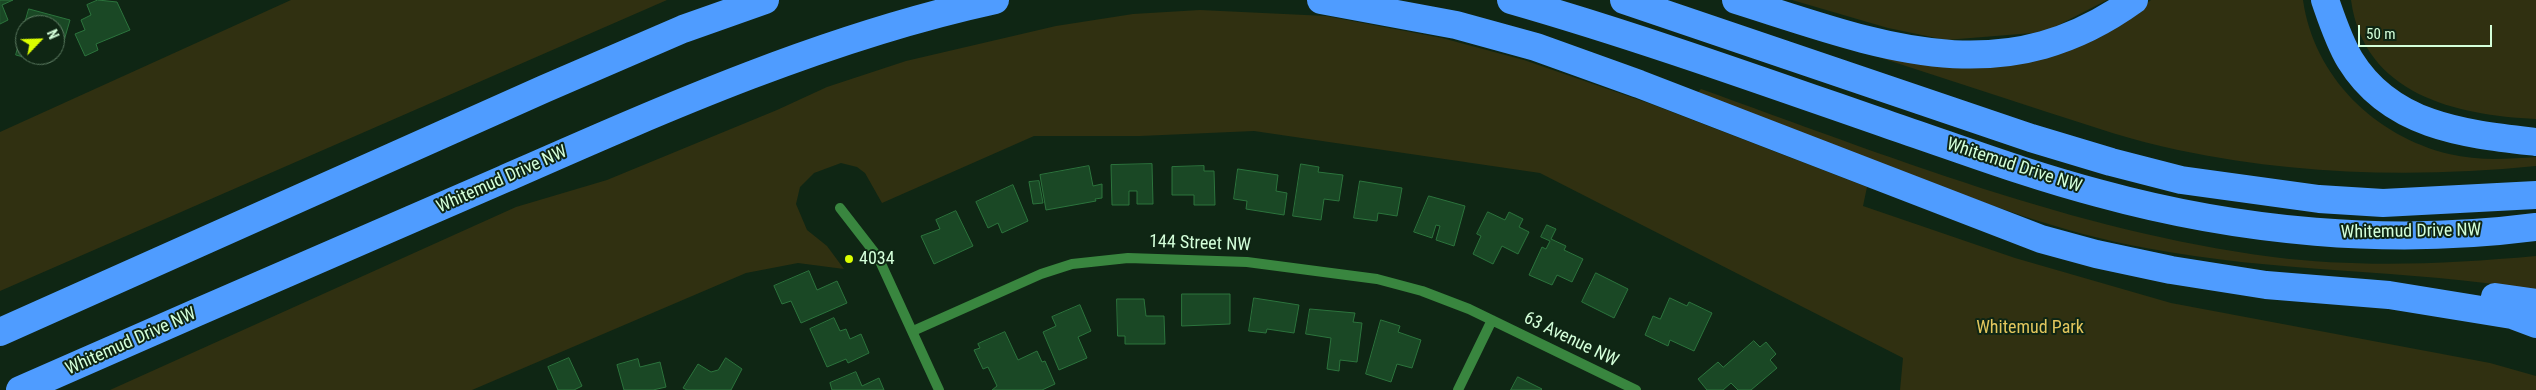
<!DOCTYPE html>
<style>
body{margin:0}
#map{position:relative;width:2536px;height:390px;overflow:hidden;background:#0f2614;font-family:"Roboto Condensed",sans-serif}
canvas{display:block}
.north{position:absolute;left:15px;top:15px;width:50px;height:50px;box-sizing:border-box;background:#0f2614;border:1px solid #5e7d63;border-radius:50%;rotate:66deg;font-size:14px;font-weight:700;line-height:20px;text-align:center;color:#d4ffda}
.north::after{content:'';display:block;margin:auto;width:18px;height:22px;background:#dbff00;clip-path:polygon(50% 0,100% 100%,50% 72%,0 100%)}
.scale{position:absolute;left:2358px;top:25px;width:134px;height:22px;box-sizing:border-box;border:2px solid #d4ffda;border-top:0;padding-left:6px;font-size:15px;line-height:18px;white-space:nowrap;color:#d4ffda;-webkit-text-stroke:4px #0f2614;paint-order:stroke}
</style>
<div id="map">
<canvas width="2536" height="390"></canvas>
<div class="north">N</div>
<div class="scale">50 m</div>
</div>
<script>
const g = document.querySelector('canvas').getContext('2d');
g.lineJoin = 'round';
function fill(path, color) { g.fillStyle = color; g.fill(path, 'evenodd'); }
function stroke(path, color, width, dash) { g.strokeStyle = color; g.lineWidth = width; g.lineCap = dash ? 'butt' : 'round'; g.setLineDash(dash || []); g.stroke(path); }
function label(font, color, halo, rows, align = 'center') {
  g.font = font + ' "Roboto Condensed",sans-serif'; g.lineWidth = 4; g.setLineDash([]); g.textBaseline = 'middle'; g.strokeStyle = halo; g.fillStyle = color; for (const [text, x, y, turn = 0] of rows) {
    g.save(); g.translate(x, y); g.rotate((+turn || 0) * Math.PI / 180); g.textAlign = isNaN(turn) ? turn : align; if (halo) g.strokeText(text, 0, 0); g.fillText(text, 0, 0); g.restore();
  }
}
fill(new Path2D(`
 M291 0H667L0 291V132Z
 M1792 0H2107L2045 32 1946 40 1888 28Z
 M2151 0H2303C2314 77 2375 136 2449 154 2478 161 2507 159 2536 157V166C2416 178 2297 175 2178 150 2134 141 2091 126 2047 112 1985 92 1922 71 1860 51L1957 64 2142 7Z
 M2351 0H2536V119C2456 115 2364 95 2351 0Z
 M1200 10 1326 16 1442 38 1524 60 1651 104 1867 187 1863 206 2015 258 2171 303 2490 363 2536 376V390H1900L1903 358 1540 173 1254 131 1140 136H1034L882 203 865 173 857 167 841 163 814 173 800 187 796 204 807 230 827 246 844 269 798 263 746 273 472 390H110L516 207 607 180 777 110 827 87 906 61 1056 26 1133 14Z
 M1701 89C1888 156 2074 231 2273 257 2360 268 2448 264 2536 256V290C2407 269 2275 273 2146 248 2062 233 1984 203 1905 173 1836 146 1767 120 1697 93Z`), '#303011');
const building = new Path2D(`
 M0 0H13L2 5 8 20 0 24Z
 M98 0 117 2 130 30 96 44 98 50 85 56 75 34 85 30 81 20 91 15 87 5Z
 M29 9 70 20 61 51 55 49V25H25V55H35L34 60 16 55Z
 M1152 164 1153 204H1137V191H1129V205H1112L1111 165Z
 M1301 164 1319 167 1318 172 1343 175 1339 201 1324 199 1321 220 1293 216Z
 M1089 166 1093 186 1102 184V198L1095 199 1096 201 1046 210 1040 175Z
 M1204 166V171H1214L1215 205H1194V195H1172V167Z
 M1238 169 1278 175 1276 191 1287 193 1284 215 1246 209 1247 201 1234 199Z
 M1039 181 1043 203 1033 204 1029 182Z
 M1360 181 1402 188 1397 216 1378 213 1377 221 1354 218Z
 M1013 185 1028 221 1002 233 998 223 988 228 976 202Z
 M1429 196 1465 206 1454 246 1436 240 1440 226 1436 225 1432 238 1414 232Z
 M956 211 973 246 934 264 921 236 940 229 936 220Z
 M1488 212 1505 220 1509 212 1523 219 1519 227 1529 232 1518 254 1502 246 1493 264 1473 254 1481 236 1477 234Z
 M1547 225 1556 229 1551 239 1566 246 1564 250 1583 259 1572 282 1557 275 1552 285 1529 275 1542 247 1546 249 1550 241 1541 237Z
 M809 271 817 290 837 281 847 303 801 323 791 301 782 304 774 286Z
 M1596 273 1628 289 1614 318 1582 302Z
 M1182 294H1230V324L1182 326Z
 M1254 298 1299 305 1294 333 1267 329 1266 333 1249 331Z
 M1670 298 1687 306 1689 302 1712 313 1694 351 1670 340 1668 346 1645 335 1653 316 1660 319Z
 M1117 299H1144L1146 316H1164L1165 344H1125V336H1118Z
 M1080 305 1091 331 1078 337 1087 358 1059 370 1043 332 1056 326 1052 317Z
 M1310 309 1355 313 1353 322 1362 323 1357 362 1340 360 1339 371 1327 369 1331 338 1306 334Z
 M834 318 840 331 846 329 850 339 861 334 869 353 848 363 846 359 827 367 810 329Z
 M1381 320 1400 326 1398 332 1421 340 1412 368 1397 364 1391 382 1366 374Z
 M1005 332 1018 360 1037 351 1042 362 1045 361 1055 384 1042 390H992L997 386 988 367 983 369 974 350 980 348 978 344Z
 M1754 341 1760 347 1766 342 1776 354 1770 360 1777 368 1751 390H1738L1731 383 1723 390H1707L1698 379 1718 362 1723 367Z
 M569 358 582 386 574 390H558L548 367Z
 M726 358 742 369 731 390H687L683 388 698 364 711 372 718 370Z
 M638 359 640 367 660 362 666 387 653 390H624L617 365Z
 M856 372 862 386 879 378 884 390H832L830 383Z
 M1518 377 1542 389 1541 390H1511Z`);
fill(building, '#1a4825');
stroke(building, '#2c743d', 1);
stroke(new Path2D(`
 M913 331 1041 274 1072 264 1128 258 1247 262 1377 279 1422 291 1469 309 1636 390
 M1458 390 1492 320`), '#39863f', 10);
stroke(new Path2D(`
 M840 208 878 257 939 390`), '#39863f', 10);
stroke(new Path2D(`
 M1321 0 1456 25 1536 47 1639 84 2041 239 2096 254 2171 270 2266 285 2389 295 2512 315 2536 324
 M1511 0C1640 37 1768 83 1895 127 1963 150 2029 175 2098 193 2240 232 2390 246 2536 227
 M1624 0 2031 138 2111 162 2181 180 2319 199 2383 203 2536 195
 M1736 0C1876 44 2000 97 2134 0
 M2325 0C2332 20 2339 42 2350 60 2391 127 2466 134 2536 142
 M2495 297 2536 303
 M0 332 544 89 683 29 765 0
 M20 390C181 319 343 249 504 179 663 109 825 37 995 0`), '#4f9cff', 28);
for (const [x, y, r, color] of [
 [849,259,5,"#dbff00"]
]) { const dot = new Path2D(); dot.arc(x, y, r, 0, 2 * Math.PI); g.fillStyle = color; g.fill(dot); stroke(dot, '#0f2614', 2); }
label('18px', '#d4ffda', '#0f2614', [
 ["Whitemud Drive NW",2014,166,18],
 ["Whitemud Drive NW",502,180,-24],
 ["Whitemud Drive NW",2411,232,-1],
 ["144 Street NW",1200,244,2],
 ["63 Avenue NW",1571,340,26],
 ["Whitemud Drive NW",131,342,-24]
]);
label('18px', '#d4ffda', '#0f2614', [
 ["4034",859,259]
], 'left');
label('18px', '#e2c65d', '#0f2614', [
 ["Whitemud Park",2030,328]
]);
</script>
